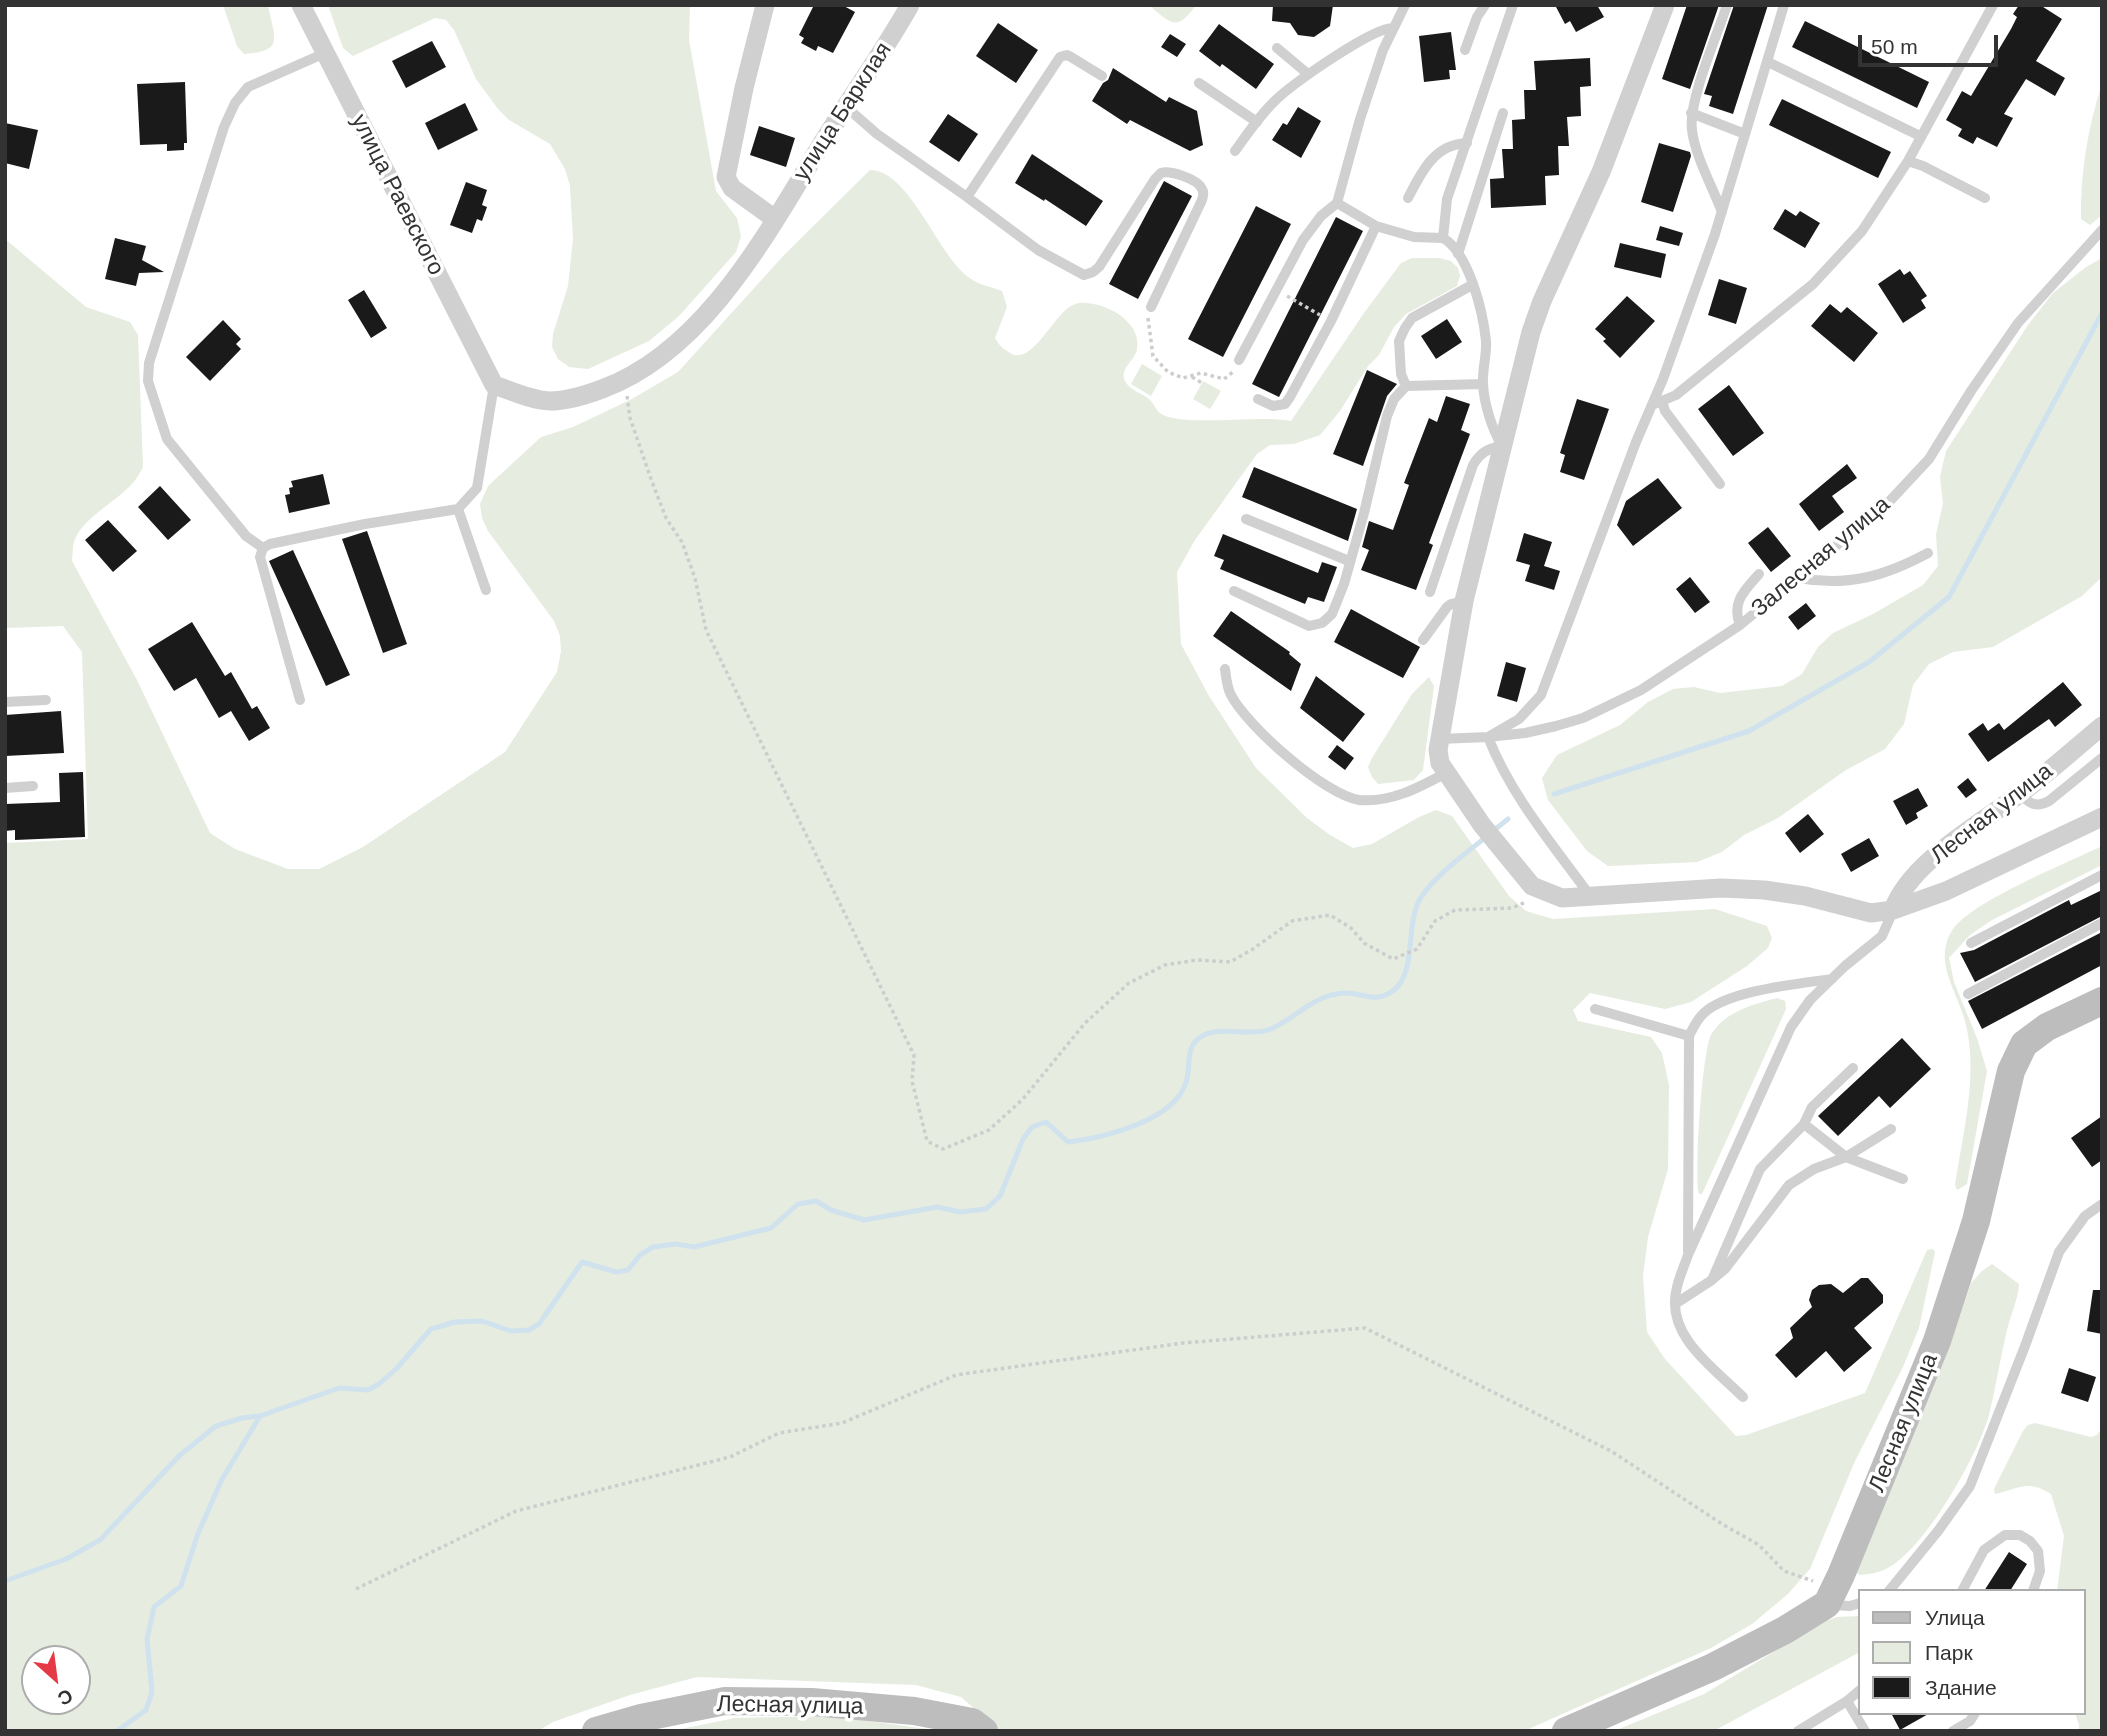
<!DOCTYPE html>
<meta charset="utf-8">
<style>
body{margin:0}
#map{position:relative;width:2107px;height:1736px;overflow:hidden;background:#fff;font-family:Arial,sans-serif}
canvas{display:block}
.frame{position:absolute;inset:0;border:7px solid #333;pointer-events:none}
.legend{position:absolute;left:1858px;top:1589px;width:228px;height:126px;box-sizing:border-box;background:#fff;border:2px solid #adadad;margin:0;padding:9px 12px;list-style:none;font-size:21px;color:#333}
.legend li{display:flex;align-items:center;gap:14px;height:35px}
.legend b{width:35px;border:2px solid #adadad}
.north{position:absolute;left:21px;top:1645px;width:70px;height:70px;box-sizing:border-box;background:#fff;border:2px solid #adadad;border-radius:50%;rotate:152deg;font-size:19px;font-weight:700;line-height:28px;text-align:center;color:#333}
.north::after{content:'';display:block;margin:auto;width:24px;height:32px;background:#e63946;clip-path:polygon(50% 0,100% 100%,50% 72%,0 100%)}
.scale{position:absolute;left:1858px;top:35px;width:140px;height:32px;box-sizing:border-box;border:4px solid #333;border-top:0;padding-left:9px;font-size:21px;line-height:24px;white-space:nowrap;color:#333;-webkit-text-stroke:5px #fff;paint-order:stroke}
</style>
<div id="map">
<canvas width="2107" height="1736"></canvas>
<div class="frame"></div>
<ul class="legend">
<li><b style="height:9px;background:#bdbdbd"></b>Улица</li>
<li><b style="height:19px;background:#e6ecdf"></b>Парк</li>
<li><b style="height:19px;background:#1a1a1a"></b>Здание</li>
</ul>
<div class="north">С</div>
<div class="scale">50 m</div>
</div>
<script>
const g = document.querySelector('canvas').getContext('2d');
g.lineJoin = 'round';
function fill(path, color) { g.fillStyle = color; g.fill(path, 'evenodd'); }
function stroke(path, color, width, dash) { g.strokeStyle = color; g.lineWidth = width; g.lineCap = dash ? 'butt' : 'round'; g.setLineDash(dash || []); g.stroke(path); }
function label(font, color, halo, rows, align = 'center') {
  g.font = font + ' Arial,sans-serif'; g.lineWidth = 7; g.setLineDash([]); g.textBaseline = 'middle'; g.strokeStyle = halo; g.fillStyle = color; for (const [text, x, y, turn = 0] of rows) {
    g.save(); g.translate(x, y); g.rotate((+turn || 0) * Math.PI / 180); g.textAlign = isNaN(turn) ? turn : align; if (halo) g.strokeText(text, 0, 0); g.fillText(text, 0, 0); g.restore();
  }
}
fill(new Path2D(`
 M223 5H268C274 38 286 51 244 54L237 46Z
 M328 5H690L689 40 716 191 737 218 741 236 736 252 679 316 649 341 588 369 569 367 558 359 552 347 553 334 568 286 573 239 570 186 565 169 550 144 509 120 498 109 476 79 454 30 446 20 435 18 353 56 343 48Z
 M1149 5H1196C1177 32 1171 24 1149 5Z
 M2102 84V215L2090 225 2081 219C2080 175 2088 126 2102 84Z
 M870 170C909 170 937 253 967 276 978 285 989 286 1002 291L1007 307 995 338C999 346 1003 348 1010 353 1032 367 1054 313 1073 305 1080 301 1090 303 1098 305 1117 310 1141 326 1137 349 1135 361 1119 368 1125 381 1130 391 1143 393 1150 400 1154 404 1156 410 1160 413 1178 428 1261 414 1291 421L1364 313 1401 263 1412 258H1439L1451 261 1458 268 1460 276 1457 286 1406 314 1394 327 1379 355 1368 366 1340 411 1320 435 1294 444 1270 445 1257 454 1195 540 1177 572 1181 644 1209 696 1256 768 1307 818 1330 835 1353 848 1372 844 1419 817 1436 810 1452 816 1509 896 1526 911 1553 919 1715 909 1767 926 1772 938 1768 948 1747 966 1691 1002 1665 1009 1590 993 1573 1010 1578 1021 1651 1037 1662 1053 1669 1085 1668 1169 1648 1237 1643 1276 1647 1332 1665 1359 1736 1436 1746 1435 1865 1393 1927 1250 1933 1249 1935 1252 1919 1328 1903 1367 1855 1461 1810 1569 1788 1594 1752 1624 1711 1648 1524 1731H1000L961 1697 916 1685 697 1677 630 1695 553 1722 538 1731H5V843L88 839 82 652 63 626 5 628V239L86 307 130 322 138 335 143 467C130 498 88 510 75 539 72 545 73 554 72 561L137 680 210 833 235 849 288 869H319L363 847 505 752 557 672 561 651 560 636 554 621 488 531 482 518 480 504 488 486 541 437 573 427 630 400 678 372 785 254ZM35 1659H77V1701H35Z
 M2102 258V577L2082 596 1993 647 1953 652 1929 664 1913 685 1904 724 1885 749 1846 770 1778 818 1744 835 1722 852 1697 862 1608 866 1587 851 1548 800 1542 778 1557 755 1620 725 1648 702 1673 689 1694 687 1720 693 1782 686 1802 674 1818 647 1833 633 1873 614 1923 585 1938 566 1936 534 1943 504 1940 477 1946 451 2028 325 2053 293 2086 267Z
 M1142 364 1162 376 1151 396 1131 384Z
 M1203 381 1221 391 1210 409 1193 399Z
 M1429 677 1434 686 1423 770 1414 780 1378 784 1372 777 1368 767 1372 758 1412 694Z
 M2102 846V865L1992 920 1970 935 1949 958 1954 982 1977 1038 1987 1071 1967 1184 1957 1190 1955 1185C1963 1132 1979 1074 1965 1021 1957 991 1932 960 1953 929 1973 901 2067 863 2102 846Z
 M1777 998 1785 1001 1786 1009 1702 1194H1699C1694 1176 1702 1047 1712 1033 1728 1010 1753 1005 1777 998Z
 M1992 1264 2019 1284C2018 1300 2011 1314 2007 1330 2000 1358 1996 1387 1989 1415 1978 1455 1924 1551 1886 1569 1878 1573 1869 1574 1860 1575L1853 1570 1950 1345 1971 1283 1982 1271Z
 M2035 1423 2091 1437 2097 1435 2102 1428V1731H2079V1725L2075 1713H2084V1591H2057L2064 1536 2051 1494C2027 1479 2019 1489 1995 1494L1994 1489 2023 1431 2028 1425Z
 M1860 1616V1652L1721 1727 1713 1731H1614L1704 1694 1825 1621 1837 1617Z
 M833 1716 941 1731H671L735 1718Z`), '#e6ecdf');
stroke(new Path2D(`
 M1554 794 1749 731 1869 662 1949 597 2102 313
 M1493 831 1508 819
 M5 1581 66 1559 100 1540 180 1455 216 1426 242 1418 260 1416
 M117 1731 146 1710 152 1692 147 1639 154 1607 181 1586 197 1536 221 1481 260 1416 339 1388 368 1390 379 1384 396 1369 431 1329 455 1322 482 1321 511 1331 529 1330 539 1324 582 1262 616 1272 628 1270 640 1255 653 1247 676 1244 694 1247 771 1228 798 1204 816 1201 831 1210 864 1220 937 1207 960 1212 986 1209 1000 1196 1023 1139 1032 1127 1046 1122 1068 1142C1102 1138 1175 1121 1186 1082 1191 1068 1185 1048 1199 1038 1218 1024 1247 1037 1268 1030 1294 1021 1311 995 1344 993 1363 992 1375 1005 1394 990 1417 971 1405 925 1420 899 1434 876 1465 854 1486 837`), '#cfe2ee', 5);
fill(new Path2D(`
 M814 5H842L855 12 833 53 818 46 816 51 801 43 804 38 799 35Z
 M1273 5H1333L1330 26 1314 37 1298 35 1290 23 1272 21Z
 M1555 5H1597L1604 17 1576 32 1570 21 1565 24Z
 M1687 5H1719L1690 89 1662 79Z
 M1734 5H1768L1733 114 1709 106 1712 96 1704 94Z
 M2019 5H2040L2062 19 2036 61 2065 78 2055 96 2026 79 2004 114 2013 118 1997 147 1977 137 1973 144 1958 136 1962 129 1946 120 1962 91 1971 96 2011 29 2017 17 2013 14Z
 M1805 21 1929 82 1917 108 1792 47Z
 M998 23 1038 50 1016 83 976 56Z
 M1219 24 1274 64 1256 89 1222 64 1220 67 1199 51Z
 M1451 32 1456 70H1449L1450 79 1424 82 1419 36Z
 M1170 34 1186 44 1177 57 1161 47Z
 M432 41 446 67 406 88 392 61Z
 M1590 58 1591 86 1580 87 1581 116 1567 117 1569 146H1558L1559 175 1545 176 1546 205 1491 208 1490 179 1504 178 1502 149H1513L1512 120 1525 119 1524 90H1536L1534 61Z
 M1113 68 1166 102 1169 97 1197 111 1203 145 1190 151 1130 120 1127 124 1092 101 1103 83 1108 80Z
 M185 82 187 143H184V150L167 151V144L140 145 137 84Z
 M1782 99 1891 152 1878 178 1769 125Z
 M465 103 478 130 438 150 425 123Z
 M1298 107 1321 121 1301 158 1272 140 1283 123 1287 125Z
 M948 114 978 134 959 162 929 142Z
 M5 123 38 130 29 169 5 163Z
 M759 126 795 138 786 167 750 155Z
 M1659 143 1690 152 1691 156 1673 212 1641 202Z
 M1032 154 1103 201 1086 226 1045 199 1044 201 1015 183Z
 M1164 181 1192 196 1138 299 1109 284Z
 M466 182 487 190 482 205 487 207 482 221 477 219 472 233 450 225Z
 M1256 206 1291 224 1223 357 1188 339Z
 M1785 209 1796 216 1800 211 1820 223 1805 248 1773 229Z
 M1336 217 1363 231 1279 397 1252 384Z
 M1660 226 1683 233 1679 246 1656 240Z
 M115 238 146 246 142 260 164 272 139 273 136 286 105 279Z
 M1620 243 1666 254 1661 278 1614 267Z
 M1900 269 1904 275 1910 271 1927 296 1921 300 1926 308 1903 323 1878 284Z
 M1719 279 1747 288 1736 324 1708 315Z
 M364 290 387 328 371 338 348 300Z
 M1627 296 1655 321 1620 358 1603 341 1606 339 1595 329Z
 M1830 304 1841 313 1847 307 1878 333 1854 362 1811 326Z
 M1447 319 1462 342 1436 359 1421 336Z
 M223 320 241 339 236 344 241 349 210 381 186 357Z
 M1367 370 1397 384 1387 396 1363 466 1333 454Z
 M1729 385 1764 433 1733 456 1698 409Z
 M1446 396 1470 404 1461 430 1470 434 1429 543 1433 545 1416 590 1361 570 1369 550 1362 547 1369 521 1393 530 1409 485 1404 483 1429 418 1437 422Z
 M1577 399 1609 409 1584 480 1560 472 1565 455 1560 453Z
 M1847 464 1857 478 1832 496 1844 512 1819 531 1799 504Z
 M1254 467 1357 509 1348 541 1242 497Z
 M323 474 330 504 289 513 285 495 290 494 289 488 293 487 291 481Z
 M1658 478 1682 508 1633 546 1617 525 1626 501Z
 M160 486 191 520 168 540 138 507Z
 M108 520 137 551 113 572 85 540Z
 M1768 527 1791 556 1771 572 1748 543Z
 M367 531 407 644 383 653 342 539Z
 M1524 533 1552 542 1544 566 1560 571 1554 590 1525 581 1530 565 1516 561Z
 M1223 534 1318 573 1322 562 1337 567 1324 602 1308 597 1305 604 1220 569 1224 560 1214 556Z
 M293 550 350 675 326 686 269 561Z
 M1690 577 1710 602 1695 613 1676 589Z
 M1806 603 1816 616 1798 630 1788 617Z
 M1351 609 1420 647 1403 678 1334 642Z
 M1231 611 1290 652 1289 654 1301 664 1291 691 1213 636Z
 M192 622 225 676 231 672 252 709 257 706 270 728 249 741 231 711 219 718 196 678 174 691 148 649Z
 M1506 662 1526 668 1517 702 1497 696Z
 M1316 676 1365 714 1343 742 1300 708Z
 M2063 682 2082 705 2055 727 2049 719 1988 762 1968 734 1983 723 1988 731 1999 723 2004 730Z
 M61 711 64 753 5 756V715Z
 M1337 745 1354 758 1345 770 1328 757Z
 M83 772 85 837 15 840V830L5 831V804L60 802 59 773Z
 M1968 778 1977 790 1966 798 1957 787Z
 M1918 788 1928 806 1916 813 1918 818 1906 825 1893 801Z
 M1808 814 1824 834 1800 853 1785 833Z
 M1869 838 1879 856 1851 872 1841 854Z
 M2102 890V916L1975 982 1960 953 1974 950 2069 900 2071 905Z
 M2102 932V965L1982 1029 1968 1001Z
 M1902 1038 1931 1069 1890 1108 1879 1096 1838 1136 1818 1116Z
 M2102 1116V1160L2092 1167 2071 1138Z
 M1861 1278H1868L1883 1295V1303L1854 1328 1872 1348 1844 1372 1826 1351 1796 1378 1775 1355 1793 1338 1790 1328 1812 1307 1809 1300 1812 1290 1819 1285 1831 1284 1843 1293Z
 M2093 1290H2102V1334L2087 1331Z
 M2069 1368 2096 1377 2088 1402 2061 1393Z
 M2009 1552 2027 1564 2010 1591H1984Z
 M1891 1713H1930L1900 1730Z`), '#1a1a1a');
stroke(new Path2D(`
 M1287 296 1320 315
 M1148 318 1153 356 1168 372 1183 378 1201 373 1224 379 1233 372
 M1192 377 1202 383
 M627 396 630 418 651 479 666 518 682 542 695 578 706 630 914 1055 912 1081 927 1141 943 1149 989 1130 1023 1099 1085 1023 1129 983 1165 965 1197 960 1230 962 1253 949 1292 921 1330 915 1351 928 1364 943 1393 959 1417 949 1435 921 1455 910 1512 908 1526 902
 M356 1589 516 1511 730 1457 779 1433 842 1423 956 1375 1183 1343 1365 1328 1611 1451 1722 1524 1759 1545 1784 1571 1813 1581`), '#cdcdcd', 3.5, [3.5, 3.5]);
stroke(new Path2D(`
 M1277 48 1308 74
 M1465 50 1477 17 1485 5
 M1768 62 1920 136
 M1199 83 1257 122
 M845 106 877 134 967 197 1060 57 1067 55 1071 57 1102 76
 M1691 113 1745 134
 M1235 151C1248 133 1262 112 1279 97 1296 82 1374 26 1394 28
 M1908 161 1923 166 1985 198
 M967 197 1038 250 1084 275 1093 272 1099 267 1155 179 1161 173C1170 170 1198 179 1202 189 1204 192 1203 197 1202 200L1151 307
 M1408 198C1421 173 1434 144 1467 143
 M1337 203 1376 226 1414 237 1443 238
 M1722 212C1713 188 1695 156 1692 130 1688 101 1717 36 1727 5
 M1458 254 1503 113
 M1239 360 1303 240 1321 216 1337 203 1360 119 1383 50 1405 5
 M1406 386 1401 374 1399 341 1405 328 1412 318 1472 285
 M1258 399 1273 406 1285 404 1290 397 1331 321 1376 226
 M1662 401 1665 411 1720 484
 M1652 405 1676 395 1813 284 1862 231 1908 161 1993 5
 M458 509 486 590
 M1246 519 1349 561
 M263 548 246 536 167 439 148 381 149 363 224 127 235 103 248 87 325 53
 M1799 578C1848 587 1885 576 1928 553
 M1234 591 1309 626 1322 623 1332 614 1344 584 1364 513 1387 416 1394 399 1406 386 1483 384
 M1430 592 1473 465C1481 452 1487 449 1502 446 1492 429 1484 404 1483 384 1482 370 1487 355 1486 341 1483 312 1469 253 1443 238L1447 199 1513 5
 M1740 625C1731 602 1745 590 1759 574
 M1423 640 1447 607 1451 604 1464 601
 M1225 669C1226 677 1227 688 1231 695 1247 726 1325 795 1359 800 1391 803 1420 787 1446 773
 M300 700 260 557 263 548 270 544 365 524 458 509 477 488 494 385
 M5 702 46 700
 M1439 739 1488 737 1525 733 1556 726 1583 718 1641 690 1740 625 1887 504 1929 459 1971 391 2018 323 2102 230
 M5 788 33 786
 M2020 794C2030 804 2036 808 2049 801L2102 758
 M1591 897C1554 846 1511 796 1488 737L1519 719 1541 695 1636 442 1663 379 1715 234 1784 5
 M1971 943 2102 875
 M1968 994 2102 923
 M1595 1009 1689 1036
 M1804 1124 1846 1157 1903 1179
 M1688 1251 1689 1036C1693 1028 1697 1019 1704 1013 1729 990 1798 984 1832 979
 M1713 1279 1725 1269 1789 1185 1814 1169 1846 1157 1891 1129
 M1675 1304 1712 1280 1760 1169 1804 1124 1812 1107 1853 1068
 M1743 1397C1715 1369 1667 1337 1676 1292 1678 1279 1684 1267 1688 1255L1791 1027 1810 1000 1845 966 1882 936 1893 911
 M1889 1591 1938 1531 1970 1486 2025 1346 2059 1252 2085 1216 2102 1204
 M1962 1591 1984 1550 2005 1535H2020L2030 1541 2038 1551 2040 1571 2033 1591
 M1831 1605 1850 1606 1860 1603
 M1847 1701 1865 1731
 M1798 1731 1847 1701 1860 1690
 M1953 1731 1970 1721 1975 1713`), '#d0d0d0', 10);
stroke(new Path2D(`
 M301 5 494 385C512 391 531 400 550 401 568 401 586 395 602 389 705 351 767 233 821 145 850 98 883 53 910 5
 M765 5 744 88 726 177 732 188 775 219
 M1665 5 1601 172 1542 301 1531 332 1464 601 1438 750 1440 763 1482 825 1532 886 1562 898 1721 888 1764 890 1805 896 1871 913 1893 910 1946 891 2102 817
 M1893 910C1910 862 1979 825 2018 795 2047 774 2074 749 2102 726`), '#d0d0d0', 19);
stroke(new Path2D(`
 M596 1731 641 1718 725 1701 812 1702 914 1711 972 1722 984 1731
 M1566 1731 1713 1667 1785 1630 1827 1604 1841 1575 1937 1341 1976 1221 2011 1071 2024 1044 2047 1027 2102 1001`), '#bdbdbd', 28);
label('23px', '#333', '#fff', [
 ["улица Барклая",843,112,-57],
 ["улица Раевского",397,195,63],
 ["Залесная улица",1821,557,-40],
 ["Лесная улица",1992,814,-38],
 ["Лесная улица",1904,1423,-68],
 ["Лесная улица",790,1706,1]
]);
</script>
